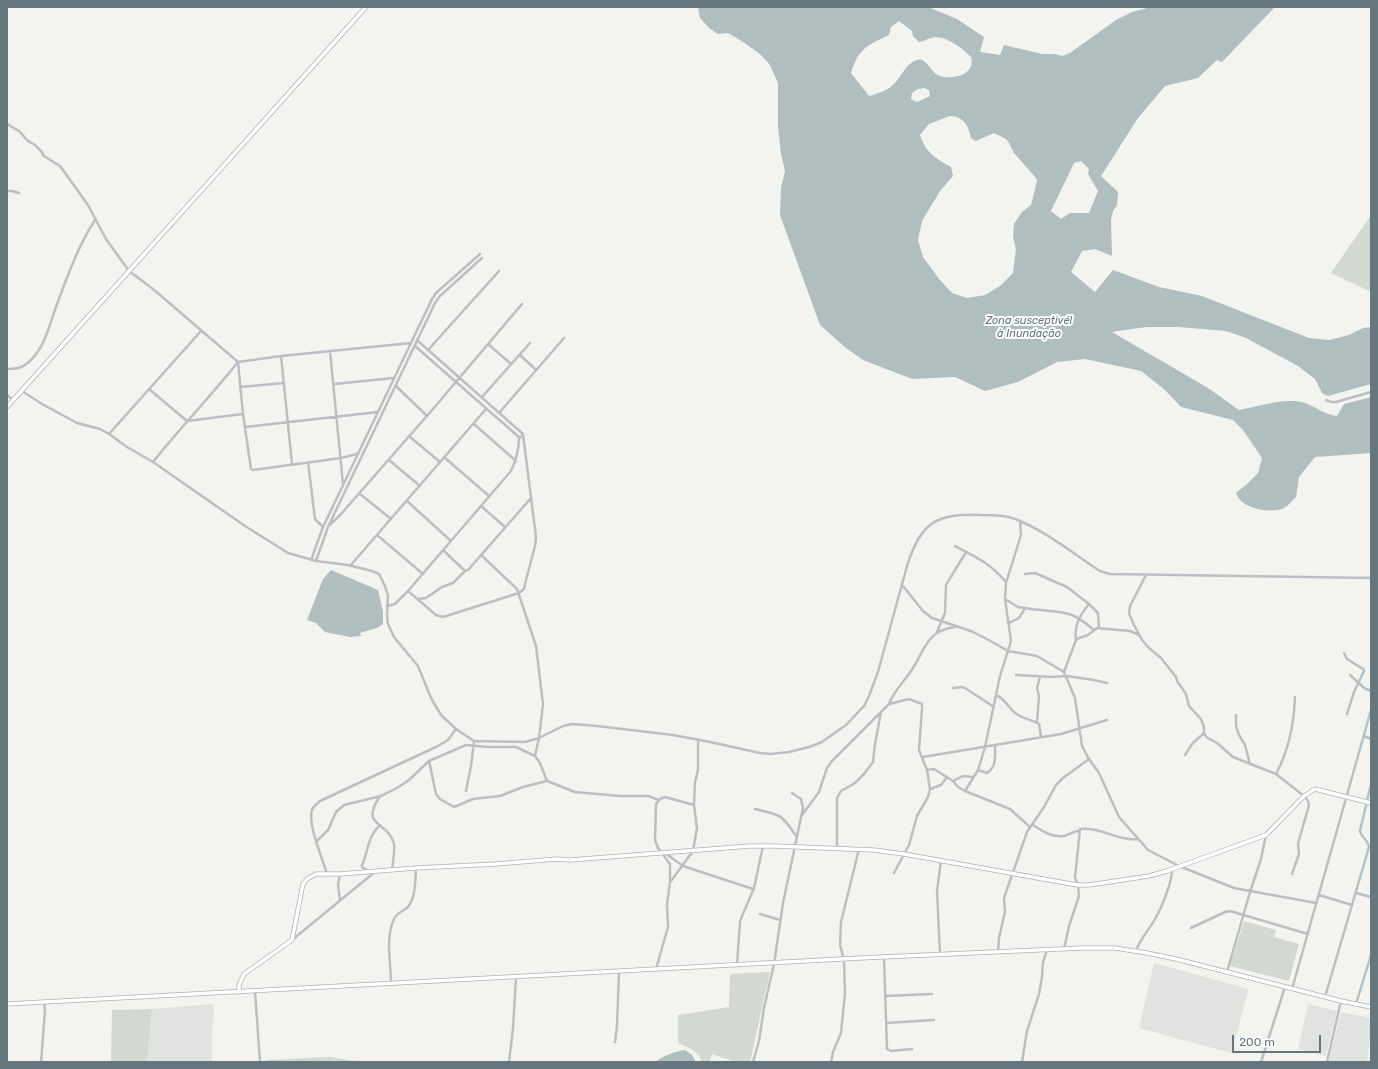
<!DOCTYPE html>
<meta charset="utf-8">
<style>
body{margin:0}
#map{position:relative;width:1378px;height:1069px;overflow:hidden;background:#f3f3f0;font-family:Rubik,sans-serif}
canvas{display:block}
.frame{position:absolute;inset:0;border:8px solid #66767d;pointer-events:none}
.scale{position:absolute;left:1232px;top:1035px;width:89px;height:18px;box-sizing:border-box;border:2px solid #66767d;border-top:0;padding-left:5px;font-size:12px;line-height:14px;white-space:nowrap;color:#66767d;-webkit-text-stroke:3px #fff;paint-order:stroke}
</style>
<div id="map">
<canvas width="1378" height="1069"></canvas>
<div class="frame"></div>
<div class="scale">200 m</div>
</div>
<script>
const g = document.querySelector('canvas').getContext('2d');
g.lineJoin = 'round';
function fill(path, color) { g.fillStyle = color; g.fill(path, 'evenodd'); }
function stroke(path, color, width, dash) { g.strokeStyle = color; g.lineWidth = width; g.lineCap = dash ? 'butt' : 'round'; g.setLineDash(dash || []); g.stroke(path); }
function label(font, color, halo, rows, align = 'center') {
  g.font = font + ' Rubik,sans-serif'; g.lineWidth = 4; g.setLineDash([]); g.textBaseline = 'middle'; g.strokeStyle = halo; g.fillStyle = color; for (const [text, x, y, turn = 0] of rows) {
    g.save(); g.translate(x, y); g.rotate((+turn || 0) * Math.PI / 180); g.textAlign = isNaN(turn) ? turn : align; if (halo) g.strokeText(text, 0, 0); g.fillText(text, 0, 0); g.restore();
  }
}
fill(new Path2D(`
 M1154 963 1249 989 1231 1053 1139 1028Z
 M213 1004 214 1011 212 1034V1062H147L152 1009Z
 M1308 1004 1337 1011 1326 1056 1298 1049Z
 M1341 1012 1371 1018V1031L1367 1062 1329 1061Z`), '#e1e3e1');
fill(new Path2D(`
 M1371 215V292L1331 273Z
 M1244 921 1276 930 1274 937 1299 944 1289 981 1230 966Z
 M770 972 750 1062H735L712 1054 709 1062H702C698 1050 689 1048 678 1043V1015L729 1007 730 974Z
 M152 1009 147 1062H111L112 1010Z
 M331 1057 362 1062H265V1060Z`), '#d3d8d0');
fill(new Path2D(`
 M698 7H928L957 19 984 37 980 52 1000 55 1004 45 1042 54H1055L1062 56 1070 53 1116 20 1132 12 1151 7H1275L1222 62 1217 60 1198 78 1165 86 1138 118 1101 176 1118 192 1117 205 1113 211 1111 220 1112 256 1095 249 1082 251 1071 272 1095 292 1113 270 1159 287 1202 296 1309 338 1329 340 1349 335 1363 328 1371 327V384L1328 396 1322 393 1315 379 1298 366 1246 338 1226 331 1179 327H1146L1112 332 1208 388 1239 410C1258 407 1285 397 1305 403 1316 407 1325 415 1337 416L1344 404 1371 397V453L1315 457 1299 477 1296 497C1292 501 1287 507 1282 509 1267 513 1242 509 1236 493L1247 484 1258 473 1262 458 1243 430 1233 420 1181 407 1165 390 1141 371 1085 359 1057 362 1018 382 985 391 955 377 912 379 863 360 846 348 820 325 780 215 781 188 785 171 781 154 778 127V83L770 65 760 54 743 42 728 33 718 34 709 28 700 18ZM899 21 912 31 913 36 919 42C924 41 930 38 935 37 948 37 962 48 971 57 972 60 972 63 971 66 967 78 945 80 936 74 929 69 926 57 917 60 906 63 902 76 894 84 887 91 879 93 869 96L851 73C859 48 866 46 889 35L891 27ZM924 88 929 90 930 96 917 102 911 99 912 93 918 89ZM950 116C964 116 969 127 971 138L976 141 994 133 1006 139 1009 143 1014 153 1036 178 1037 181 1031 205 1022 212 1014 224 1013 237 1016 249 1013 273 1000 286 985 295 967 298 952 293 940 280 923 257 918 240 922 221 940 191 953 176 951 167C936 159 925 152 920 135L929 124ZM1081 161 1089 169 1088 174 1098 191 1089 213H1070L1061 219 1051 211 1074 163Z
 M331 570 378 590 383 612V624L377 628 360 633 361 636 350 637 325 632 316 623 307 620 323 579Z
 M685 1050 692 1055 696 1062H655C665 1055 673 1052 685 1050Z`), '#b1bec0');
const secondary = new Path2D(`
 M239 992V985L244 974 292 940 303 884 307 879 316 874H340L416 868 496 864 557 859 570 860 750 846H774L874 850 904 854 1060 882 1078 885H1089L1149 876 1167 871 1266 835 1304 796 1315 789 1371 803`);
const primary = new Path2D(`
 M7 407 366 7
 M7 1004 860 958 1082 948H1115L1147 953 1176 959 1341 1001 1371 1007`);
stroke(secondary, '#aeb3b6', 5);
stroke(primary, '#adb2b4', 5);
stroke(new Path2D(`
 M7 124 19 131 28 141 35 145 41 151 44 156 60 166 63 170 88 205 106 239 129 271 153 289 238 362 243 414 251 469 253 470 341 458 357 454
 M7 191H12L19 193
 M488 344 511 364
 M415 346 520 438
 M428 350 499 271
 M330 351 343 484
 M520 355 536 370
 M281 356 292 464
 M7 369C13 369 20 369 25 365 45 351 49 325 57 304 68 275 78 246 95 220
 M334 384 394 378
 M396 386 427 416
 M240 387 284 383
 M149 389 187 421 243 414
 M22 391 42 404 77 423 100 429 109 434 127 447 153 462 245 526 288 553 316 561 348 565 372 571 379 574 385 586 388 596 387 616 388 624 394 637 418 666 431 698 441 715 456 729 474 741 525 742 539 738 563 726 572 724 597 726 673 735 710 742 760 753 771 754 789 752 809 747 822 742 846 725 864 706 869 696 878 672 907 566C921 522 936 513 981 515 994 515 1007 515 1020 521 1048 533 1074 554 1100 571L1110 574 1371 578
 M7 395 13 400
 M482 397 530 343
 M1326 400 1331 402H1336L1371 392
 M499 413 564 338
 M474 424 516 461
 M245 427 378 412
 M109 434 201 331
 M409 436 440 462
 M444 457 489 496
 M389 460 420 486
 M153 462C180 428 211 396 238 362L281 356 411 343
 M308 462 315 519 323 527
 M360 494 391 519
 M407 501 451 541
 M481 506 505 527
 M330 525 341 514 433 409 522 304
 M377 535 423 574
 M955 546C976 557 990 563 1006 582
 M443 550 465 571 468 570 531 498
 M481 555 517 589 536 646 543 704 539 738 535 756
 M311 560 323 527 432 299 436 293 480 254
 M316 561 328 527 435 303 440 296 482 258
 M350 566 486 409
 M1025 574 1035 573 1067 587 1089 604 1098 613 1099 628
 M1146 575 1130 606 1129 613 1133 623 1142 640 1149 648 1161 658 1176 677 1177 681 1186 694 1189 706 1201 719 1204 727V733L1206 737 1217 743 1233 757 1276 774 1304 796 1308 801 1309 805 1298 844 1299 854 1292 874
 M903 586 923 611 932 618 971 631 985 638 1008 651 1037 656 1064 672 1075 698 1082 746 1089 759 1099 773 1119 817 1148 850 1179 866 1234 888 1316 903
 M408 591 436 615 443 617 519 593 524 589 525 584 535 546 536 537 523 434 418 341
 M418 599 426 598 442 587 453 583 465 571
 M1005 599 1018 607 1025 608
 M387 606 395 604 408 591 511 471C516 460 519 450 519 438L523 435
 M1009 623 1019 618 1025 608C1040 611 1057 610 1072 615 1081 619 1087 624 1094 630
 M937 632 945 613 946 585 966 552
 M1076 640C1074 625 1080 615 1089 604
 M1344 653 1347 659 1363 669 1364 671 1354 692 1347 714
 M1064 672 1076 640 1079 638 1088 635 1097 628 1130 631 1139 635
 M1016 675 1052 677 1067 676 1094 680 1107 683
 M1350 675 1364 688 1371 691
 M953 688 962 687 965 688 994 707
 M996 695C1006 699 1009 710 1018 715 1025 719 1033 720 1039 724L1041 737
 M889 704 909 699 922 704V708L919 750 927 770 930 789 928 797 917 816 909 845 894 873
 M1236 715V726L1239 735 1245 745 1250 764
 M1037 722 1039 696 1037 688 1040 677
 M1364 736 1371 739
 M1185 755 1192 744 1204 733
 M923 757 1061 734 1107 720
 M429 761 436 794 440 799 454 807 473 799 500 796 523 787 547 781 575 792 620 796H648L659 800
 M927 770 934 769 953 781 958 787 965 791 1010 809 1030 827
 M978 770 987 773C997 767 995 755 995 745
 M1276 774C1289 750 1294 723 1295 697
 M953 781 963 776 973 777
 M930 789 941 785 947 777
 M466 791 471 766 474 741
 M965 791 978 770 985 747 1000 676 1011 641 1005 599 1006 583 1021 535 1020 521
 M380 796C359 828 388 820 394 844 395 852 393 862 392 870
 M755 809C782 815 781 814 797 837
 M802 815 819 792 827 768 832 761 889 704C894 690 905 681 913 668 920 657 926 640 937 633 943 629 948 628 955 627
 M1033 825C1042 831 1053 838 1064 836 1069 835 1073 831 1079 831
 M316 842 328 830 336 812 344 805 381 796 397 788 409 780 429 761 466 745 488 747H516L535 756 540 763 547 781
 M837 848V798L841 791 855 783 864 774 873 762 875 744 881 712
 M665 853 683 866 753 889
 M368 871 362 867V865C369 850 367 837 380 825
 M327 874C323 860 307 823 312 810 313 806 317 804 320 801L436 747 448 740 456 729
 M340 874 338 885 340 901
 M671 881 693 851 697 828 694 805 695 782 698 770V740
 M1356 893 1371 897
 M1319 895 1352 905
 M760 914 780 920
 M1191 928 1225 912 1230 911 1308 934
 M292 940 376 871
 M1064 949 1069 926 1079 896 1078 885 1075 878 1080 829C1099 826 1120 842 1138 839
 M1136 951C1140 939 1149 930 1155 919 1162 907 1172 883 1172 869
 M998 952 999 938 1005 912 1004 898 1027 832 1044 807 1056 785 1063 778 1089 759
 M940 954 937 891 941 861
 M884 958 887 1049 891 1051 912 1049
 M737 965 740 921 754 888 763 846
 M656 969 668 927 667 904 670 882V864L658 848 655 840 656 804 660 799 665 797 694 805
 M1227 972 1250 892 1261 859 1266 835
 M391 984C391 962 385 939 394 919 397 912 403 912 408 907 416 897 415 880 416 868
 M1292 989 1371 710
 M255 991 260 1062
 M885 996 932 994
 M1325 997 1369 847C1368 840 1361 837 1360 831L1371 784
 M1356 1004 1371 955
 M886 1023 934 1020
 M615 1042 617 1026 619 972
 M41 1062 45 1011 44 1002
 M509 1062 513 1029 516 977
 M753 1062 759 1041 764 1008 774 964 783 903 803 808 801 799 792 793
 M831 1062 833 1052 841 1033 845 993 844 960 840 945 841 922 859 849
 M1022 1062 1027 1031 1039 994 1042 977 1043 962 1047 950
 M1261 1062 1285 987
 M1327 1062 1341 1001`), '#bbbfc1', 2.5);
stroke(secondary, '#fff', 3.5);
stroke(primary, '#fff', 3.5);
label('italic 11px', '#62777b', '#fff', [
 ["Zona susceptivél",1029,321],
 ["à Inundação",1029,334]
]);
</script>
